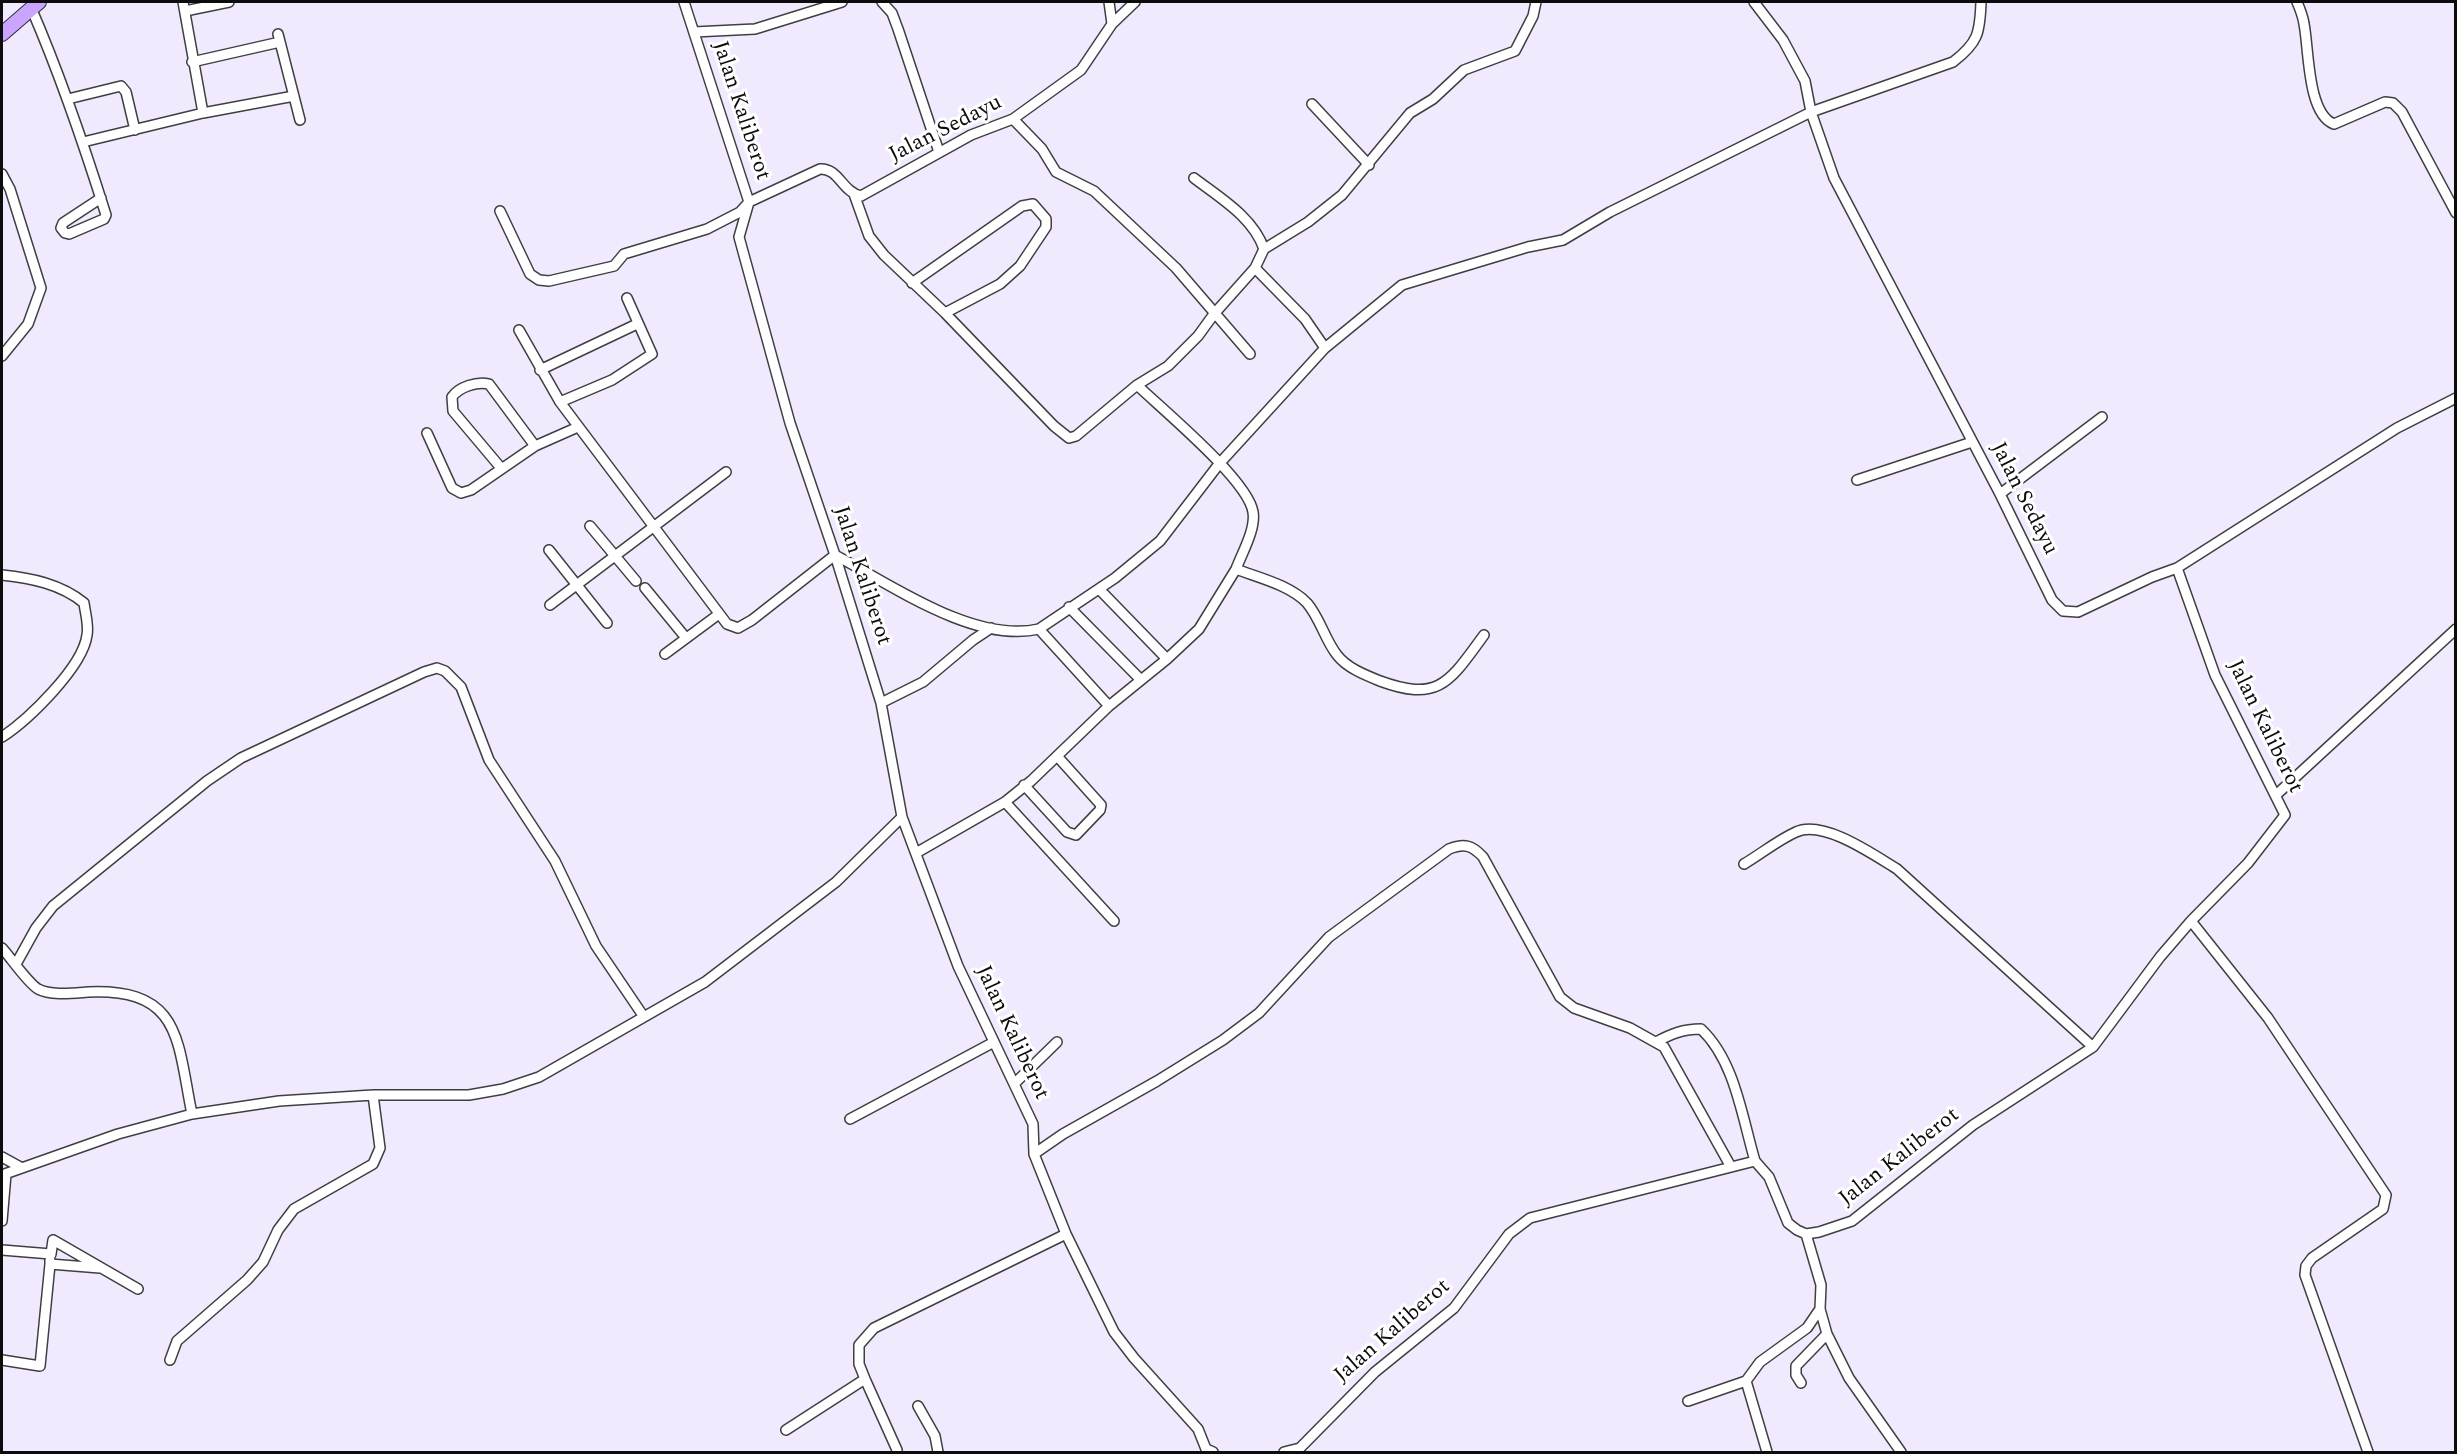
<!DOCTYPE html>
<style>
body{margin:0}
#map{position:relative;width:2457px;height:1454px;overflow:hidden;background:#f1eaff;font-family:Spectral,serif}
canvas{display:block}
.frame{position:absolute;inset:0;border:3px solid #0c0c0c;pointer-events:none}
</style>
<div id="map">
<canvas width="2457" height="1454"></canvas>
<div class="frame"></div>
</div>
<script>
const g = document.querySelector('canvas').getContext('2d');
g.lineJoin = 'round';
function stroke(path, color, width, dash) { g.strokeStyle = color; g.lineWidth = width; g.lineCap = dash ? 'butt' : 'round'; g.setLineDash(dash || []); g.stroke(path); }
function label(font, color, halo, rows, align = 'center') {
  g.font = font + ' Spectral,serif'; g.lineWidth = 6; g.setLineDash([]); g.textBaseline = 'middle'; g.strokeStyle = halo; g.fillStyle = color; for (const [text, x, y, turn = 0] of rows) {
    g.save(); g.translate(x, y); g.rotate((+turn || 0) * Math.PI / 180); g.textAlign = isNaN(turn) ? turn : align; if (halo) g.strokeText(text, 0, 0); g.fillText(text, 0, 0); g.restore();
  }
}
const street = new Path2D(`
 M183 2 203 113
 M684 2 749 202 739 237 790 423 835 555 881 703 902 817 958 966 1033 1124 1034 1154 1066 1234 1114 1332 1134 1358 1198 1429 1206 1449 1213 1452
 M882 2 892 13 898 29 939 152
 M1109 2 1112 24
 M1754 2 1783 40 1805 81 1811 112 1834 178 2000 494 2052 600 2063 611 2078 612 2152 577 2177 568 2397 428 2456 398
 M2297 2C2300 9 2303 16 2304 24 2309 48 2307 114 2334 124L2385 102 2393 103 2402 112 2456 213
 M32 10C61 77 84 145 106 215L104 219 69 234 65 233 61 228 63 223 101 198
 M185 11 229 2
 M694 32 755 29 842 2
 M278 34 300 120
 M192 62 280 42
 M68 99 121 86 126 92 135 130
 M1312 104 1369 165
 M1013 119 1042 149 1056 172 1094 191 1176 268 1250 354
 M83 142 203 113 294 96
 M2 174 10 189 41 288 28 324 2 356
 M1194 178C1220 198 1253 217 1264 249
 M854 194 869 236 884 255 945 313 1054 426 1069 438 1076 436 1137 385 1168 366 1198 336 1214 314 1255 268 1305 319 1325 348
 M500 211 530 274 539 280 549 281 614 266 624 254 707 229 740 212 749 202 820 169C839 168 842 192 861 196L971 135 1013 119 1081 70 1112 24 1135 2
 M1255 268 1264 249 1308 222 1342 195 1410 113 1433 99 1464 70 1515 51 1533 16 1536 2
 M912 283 1022 206 1033 204 1046 219V227L1020 266 1000 284 945 313
 M519 330 560 402 727 624 738 628 752 620 835 555C890 584 974 644 1039 629L1115 578 1160 541 1219 464 1325 348 1402 285 1528 247 1563 240 1610 212 1811 112 1953 62C1978 43 1980 33 1981 2
 M540 370 637 324
 M1137 385C1163 410 1248 480 1253 512 1256 529 1242 553 1236 569
 M560 402 612 380 652 354 627 298
 M427 433 452 488 461 493 471 490 535 446 578 427
 M501 468 453 411 452 397C459 387 477 381 489 384L535 446
 M1857 480 1972 442
 M2000 494 2102 417
 M590 526 636 581
 M549 550 607 623
 M2 575C31 578 61 584 84 603 85 612 89 625 87 635 83 667 28 720 2 737
 M645 588 686 638
 M1100 590 1167 659
 M550 605 726 472
 M1069 607 1141 680
 M1039 629 1109 706
 M665 654 719 614
 M881 703 923 682 973 640 991 628
 M1024 785 1067 832 1076 835 1100 810 1101 805 1057 756
 M2276 795 2456 629
 M1005 802 1114 921
 M916 853 1005 802 1031 781 1109 706 1167 659 1199 629 1236 569C1259 578 1290 585 1307 603 1320 618 1325 640 1337 655 1347 668 1365 675 1380 681 1440 703 1450 681 1484 635
 M1744 864C1761 854 1778 840 1796 832 1823 819 1874 855 1897 869L2093 1047
 M2191 921 2268 1018 2386 1195 2383 1209 2312 1258 2306 1266 2305 1275 2368 1452
 M2 948C11 958 27 982 38 989 51 996 74 993 88 992 182 988 177 1041 192 1114
 M16 964 36 928 53 906 207 781 241 758 424 672 437 668 445 671 461 687 489 760 555 861 596 946 644 1017
 M1656 1042C1671 1034 1683 1029 1701 1029 1735 1061 1742 1117 1755 1161
 M1014 1084 1057 1042
 M850 1119 994 1042
 M1034 1154 1063 1134 1157 1081 1223 1040 1259 1013 1329 937 1449 849C1464 843 1472 845 1483 857L1560 997 1574 1008 1630 1028 1664 1047 1731 1167
 M2 1157 22 1168
 M2 1175 118 1134 192 1114 279 1101 373 1095H469L503 1089 539 1077 705 982 836 882 902 817
 M2 1221 6 1174
 M1806 1234 1821 1285 1820 1309 1827 1334 1849 1378 1901 1452
 M2 1250 51 1254 53 1240 138 1289
 M50 1260V1264L100 1268
 M2 1360 40 1366 50 1264
 M170 1360 177 1341 247 1280 263 1262 278 1230 294 1209 373 1164 380 1148 373 1095
 M865 1379 897 1450
 M1801 1383 1796 1375V1366L1827 1334
 M1688 1401 1746 1381
 M918 1406 935 1436 938 1452
 M786 1430 865 1379 859 1364V1345L874 1328 1066 1234
 M1284 1452 1300 1448 1375 1372 1454 1308 1509 1234 1530 1218 1755 1161 1769 1177 1788 1223 1797 1230 1806 1234 1819 1232 1852 1221 1973 1125 2093 1047 2160 957 2191 921 2248 863 2285 815 2215 675 2177 568
 M1767 1452 1746 1381 1760 1362 1807 1328 1820 1309`);
const secondary = new Path2D(`
 M2 34 39 2`);
stroke(street, '#3f3f3f', 12);
stroke(secondary, '#2e2e2e', 16);
stroke(street, '#fff', 9);
stroke(secondary, '#c9a5ff', 14);
label('22px', '#0c0c0c', '#fff', [
 ["Jalan Kaliberot",740,111,72],
 ["Jalan Sedayu",946,130,-27],
 ["Jalan Sedayu",2023,499,63],
 ["Jalan Kaliberot",861,576,72],
 ["Jalan Kaliberot",2264,727,64],
 ["Jalan Kaliberot",1011,1033,65],
 ["Jalan Kaliberot",1900,1158,-38],
 ["Jalan Kaliberot",1393,1332,-41]
]);
</script>
